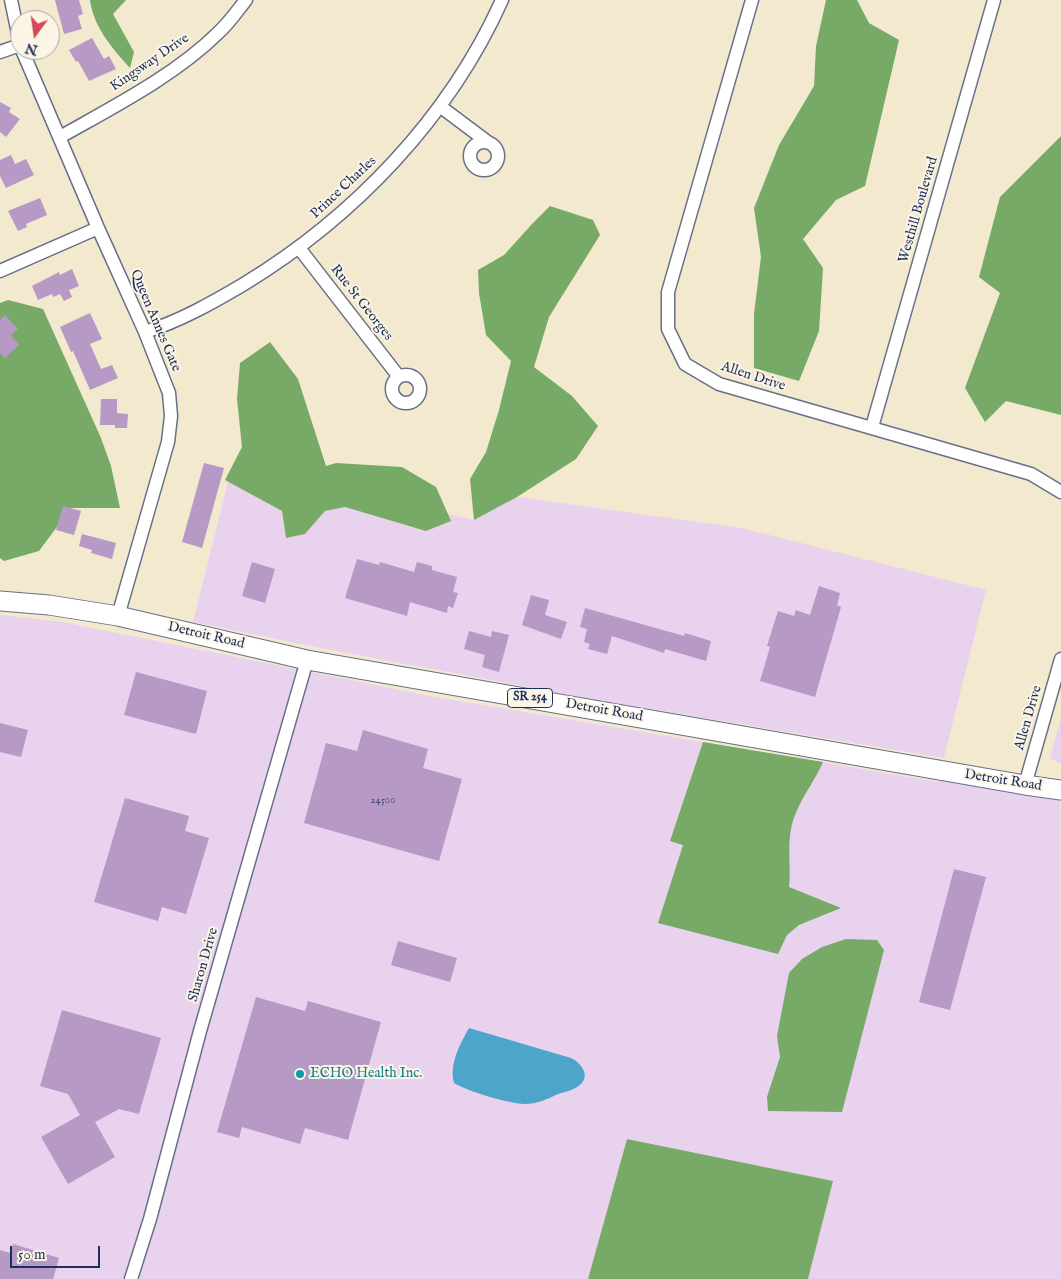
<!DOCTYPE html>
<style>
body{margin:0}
#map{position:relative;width:1061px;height:1279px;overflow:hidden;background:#f3e9cf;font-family:"IM FELL English",serif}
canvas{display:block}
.north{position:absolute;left:10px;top:10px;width:50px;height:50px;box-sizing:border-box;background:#fcf5e5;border:1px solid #a2a6af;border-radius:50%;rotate:194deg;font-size:14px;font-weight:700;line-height:20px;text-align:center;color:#1b2f5e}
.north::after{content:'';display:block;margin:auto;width:18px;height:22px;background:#d1495b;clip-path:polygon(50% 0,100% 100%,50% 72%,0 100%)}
.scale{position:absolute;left:10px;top:1246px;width:90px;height:22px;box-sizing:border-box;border:2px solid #1b2f5e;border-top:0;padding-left:6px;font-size:15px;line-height:18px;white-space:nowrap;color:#1b2f5e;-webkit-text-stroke:4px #fcf5e5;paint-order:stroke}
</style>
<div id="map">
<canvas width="1061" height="1279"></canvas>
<div class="north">N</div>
<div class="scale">50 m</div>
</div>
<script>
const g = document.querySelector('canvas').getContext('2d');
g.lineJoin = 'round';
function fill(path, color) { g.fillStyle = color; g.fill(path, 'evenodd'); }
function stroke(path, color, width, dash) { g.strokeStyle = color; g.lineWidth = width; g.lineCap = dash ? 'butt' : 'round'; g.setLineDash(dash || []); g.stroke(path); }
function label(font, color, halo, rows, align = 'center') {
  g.font = font + ' "IM FELL English",serif'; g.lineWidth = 4; g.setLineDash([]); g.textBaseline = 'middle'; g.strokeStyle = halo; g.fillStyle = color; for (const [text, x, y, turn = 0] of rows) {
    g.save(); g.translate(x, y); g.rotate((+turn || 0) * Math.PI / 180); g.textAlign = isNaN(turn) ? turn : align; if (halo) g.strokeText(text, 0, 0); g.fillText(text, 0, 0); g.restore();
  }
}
fill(new Path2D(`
 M228 481 282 511 286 538 305 534 325 511 345 507 426 531 451 521 448 514 474 520 517 497 742 528 986 590 944 758 591 699 305 645 193 622Z
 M0 615 63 622 430 696 939 782 940 779 1060 798 1061 1279H808L832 1181 627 1139 588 1279H0Z
 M1061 717V763L1050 759Z`), '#e8d2ee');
fill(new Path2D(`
 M90 0H126L113 14 134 52 130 68C112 48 94 28 90 0Z
 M826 0H857L869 23 899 40 865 186 836 200 803 239 823 268 819 331 799 381 754 368V314L761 257 754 208 779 145 814 86 816 46Z
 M1061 136V415L1006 401 985 422 965 388 1000 293 979 277 1000 197Z
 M550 206 593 220 600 235 549 317 534 367 572 396 598 426 576 459 517 497 474 520 470 479 486 452 499 410 511 361 486 335 479 293 478 270 504 255 532 224Z
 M8 300 43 309 101 438 111 466 120 508H71L39 551 4 561 0 558V303Z
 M270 342 298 379 326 466 336 463 402 467 436 487 451 521 426 531 345 507 325 511 305 534 286 538 282 511 225 480 242 447 237 399 240 363Z
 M703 742 823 762C812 787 793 807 790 836 788 853 791 870 789 887L841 908 799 925 787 935 778 954 658 923 683 845 670 841Z
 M846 939 877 940 884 950 842 1112 768 1111 767 1097 780 1057 777 1036 789 973 802 959 822 947Z
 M627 1139 833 1181 808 1279H588Z`), '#76aa66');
fill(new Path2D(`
 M469 1028 571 1058C583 1064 592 1078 577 1087 571 1091 564 1092 558 1094 548 1099 536 1104 525 1104 506 1103 470 1092 454 1083 449 1064 460 1044 469 1028Z`), '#4da5ca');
fill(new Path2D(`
 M55 0H79L83 14 78 16 82 29 64 34Z
 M92 38 104 59 109 56 116 69 89 81 78 61 76 62 69 50Z
 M0 102 11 108 9 112 20 119 6 137 0 132Z
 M11 155 15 164 26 159 34 175 6 188 0 176V160Z
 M40 198 47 215 26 224 27 227 18 231 8 211Z
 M72 269 79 286 69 290 72 297 64 301 60 294 53 297 52 294 38 300 32 286 59 272 60 275Z
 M90 313 102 339 90 344 101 369 112 365 118 378 90 390 73 351 71 352 60 327Z
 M5 315 18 329 11 335 19 345 5 358 0 353V320Z
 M101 399H117V413L128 414 127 428H115V425H100Z
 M204 463 224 468 202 548 182 542Z
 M63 506 81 511 74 535 56 530Z
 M82 534 116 543 112 559 91 553 92 550 79 546Z
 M357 559 379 565 380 562 414 572 417 562 432 566V570L457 577 453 592 458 593 453 608 448 606 447 613 410 602 407 616 345 598Z
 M252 562 275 569 265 603 242 596Z
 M819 586 840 593 837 605 841 607 815 697 760 681 770 647 767 646 778 611 794 616 796 610 810 615Z
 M531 595 549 600 545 615 567 622 561 639 522 625Z
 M585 608 684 636 685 633 711 641 706 661 665 649 664 653 612 636 607 654 588 649 590 644 584 642 587 629 580 627Z
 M469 631 491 637 492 631 509 635 499 672 482 667 485 655 464 649Z
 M136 672 207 691 196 734 124 715Z
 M0 723 28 730 21 757 0 752Z
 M363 730 428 749 423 768 462 779 439 861 304 823 326 743 357 751Z
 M125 798 189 816 185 831 209 838 186 914 162 907 158 921 94 902Z
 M954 869 986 877 950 1010 919 1002Z
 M398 941 457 958 450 982 391 965Z
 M256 997 305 1011 308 1001 381 1022 348 1140 305 1128 300 1144 242 1127 239 1138 217 1132Z
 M62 1010 161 1038 139 1114 119 1109 95 1122 115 1157 68 1184 41 1137 80 1115 68 1094 40 1086Z
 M13 1244 59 1258 53 1279H0V1250L10 1253Z`), '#b699c4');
const street = new Path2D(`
 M11 0 20 43
 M752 0 668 292V329L685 364 719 384 1031 474 1061 492
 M22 50 98 228 145 332 169 393 171 416 168 442 118 616
 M0 52 20 45
 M441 107 489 143
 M60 137C113 107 176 75 219 32 229 23 237 11 246 0
 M470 156a14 14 0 1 1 28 0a14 14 0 1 1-28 0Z
 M299 248 399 377
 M0 271 98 228
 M145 332C180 321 212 303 244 284 354 217 449 118 502 0
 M392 389a14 14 0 1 1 28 0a14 14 0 1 1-28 0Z
 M872 427 994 0
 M1025 785 1061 659
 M131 1279 150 1219 200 1031 307 660`);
const primary = new Path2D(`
 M0 601 49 605 118 616 307 660 1025 785 1061 790`);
stroke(street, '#677086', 15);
stroke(primary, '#677086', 21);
stroke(street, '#fff', 12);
stroke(primary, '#fff', 19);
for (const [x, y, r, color] of [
 [300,1074,5,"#0f9aa8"]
]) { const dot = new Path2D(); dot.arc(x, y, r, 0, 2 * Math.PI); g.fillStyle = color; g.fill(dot); stroke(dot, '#fcf5e5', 2); }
label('11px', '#424a78', null, [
 ["24500",383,801]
]);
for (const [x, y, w] of [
 [530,698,45]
]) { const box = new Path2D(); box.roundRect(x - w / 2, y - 9.5, w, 19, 4); g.fillStyle = '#fcf5e5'; g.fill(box); stroke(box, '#1b2f5e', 1); }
label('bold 12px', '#1b2f5e', null, [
 ["SR 254",530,698]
]);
label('14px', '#1b2f5e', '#fcf5e5', [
 ["Kingsway Drive",150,63,-34],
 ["Prince Charles",344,188,-43],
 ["Westhill Boulevard",919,210,-74],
 ["Rue St Georges",361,303,52],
 ["Queen Annes Gate",155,321,67],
 ["Allen Drive",753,377,18],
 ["Detroit Road",206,636,13],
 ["Detroit Road",604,711,10],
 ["Allen Drive",1029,718,-74],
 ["Detroit Road",1003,781,9],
 ["Sharon Drive",204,965,-74]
]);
label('14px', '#0d838f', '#fcf5e5', [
 ["ECHO Health Inc.",310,1074]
], 'left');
</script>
